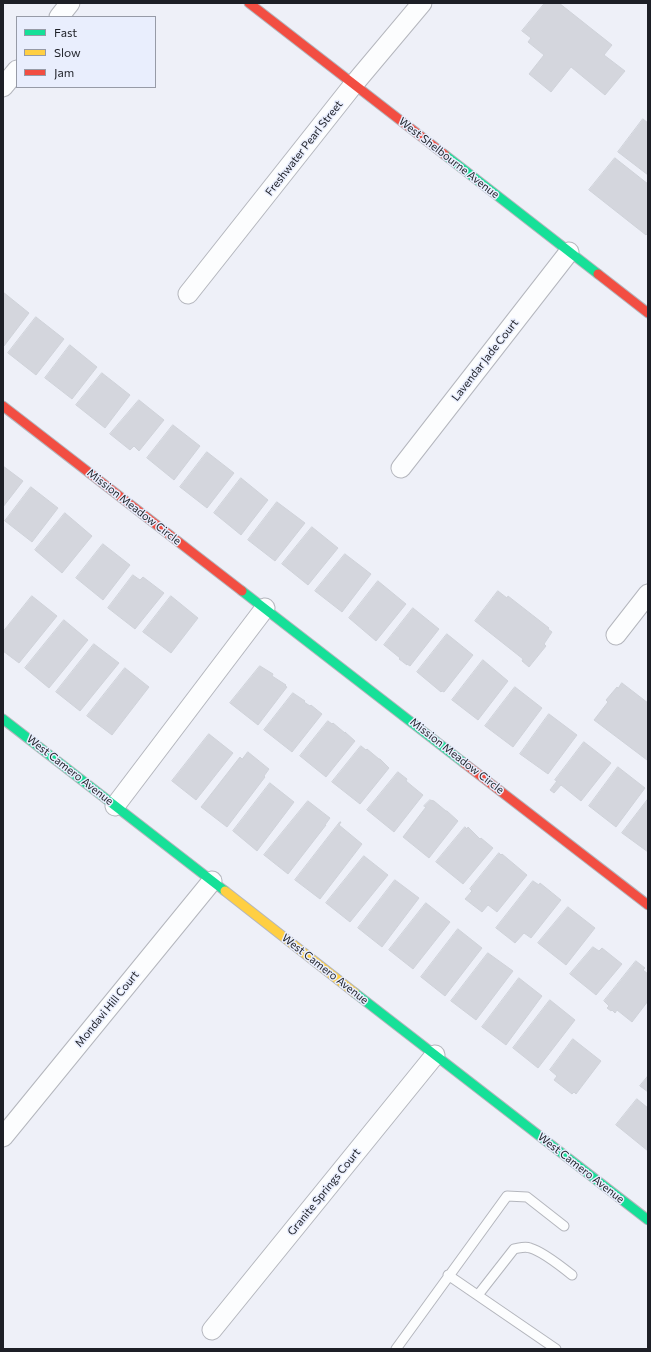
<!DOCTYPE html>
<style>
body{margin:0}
#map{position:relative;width:651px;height:1352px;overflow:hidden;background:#eef0f8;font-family:Commissioner,sans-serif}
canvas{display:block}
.frame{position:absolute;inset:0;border:4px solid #1d1f26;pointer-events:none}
.legend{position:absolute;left:16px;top:16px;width:140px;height:72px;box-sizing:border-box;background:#e9eefd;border:1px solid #979ba7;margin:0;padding:5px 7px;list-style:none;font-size:12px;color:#1d1f26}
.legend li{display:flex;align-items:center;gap:8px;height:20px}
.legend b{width:20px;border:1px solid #979ba7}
</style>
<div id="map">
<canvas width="651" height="1352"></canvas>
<div class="frame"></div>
<ul class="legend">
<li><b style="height:5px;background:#16e098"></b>Fast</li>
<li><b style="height:5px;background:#ffcf43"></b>Slow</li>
<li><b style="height:5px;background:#f24e42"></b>Jam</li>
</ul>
</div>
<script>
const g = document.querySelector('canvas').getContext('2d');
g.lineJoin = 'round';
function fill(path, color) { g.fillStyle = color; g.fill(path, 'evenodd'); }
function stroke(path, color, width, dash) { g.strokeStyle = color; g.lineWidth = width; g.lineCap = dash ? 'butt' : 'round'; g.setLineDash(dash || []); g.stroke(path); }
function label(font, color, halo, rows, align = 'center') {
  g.font = font + ' Commissioner,sans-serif'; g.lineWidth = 3; g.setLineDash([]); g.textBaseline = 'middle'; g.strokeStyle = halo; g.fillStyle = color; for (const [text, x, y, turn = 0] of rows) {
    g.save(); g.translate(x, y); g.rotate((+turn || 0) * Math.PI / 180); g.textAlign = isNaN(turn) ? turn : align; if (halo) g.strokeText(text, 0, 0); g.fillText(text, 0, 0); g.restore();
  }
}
const building = new Path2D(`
 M545 3H559L612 45 604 55 625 71 605 95 571 67 551 92 529 74 544 55 528 42 531 38 522 31Z
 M643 119 648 123V175L618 152Z
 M615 158 648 184V233L646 235 589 190Z
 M3 292 29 313 4 346H3Z
 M36 317 64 339 36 375 8 353Z
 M70 345 97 367 72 399 45 378Z
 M102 373 130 395 105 428 76 405Z
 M139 400 164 420 139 451 134 446 130 450 110 434Z
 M173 425 200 446 174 480 147 458Z
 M207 452 234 473 207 508 180 487Z
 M3 466 23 481 3 507Z
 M241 478 268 500 241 535 214 513Z
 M31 487 58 508 32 542 5 521Z
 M277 502 305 523 275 561 248 540Z
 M65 513 92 536 62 573 35 550Z
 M312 527 338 548 308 585 282 564Z
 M103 544 130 565 103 600 76 578Z
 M345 554 371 574 342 612 315 591Z
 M133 575 140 580 143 577 164 593 135 629 108 608Z
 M378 581 406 604 376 641 349 618Z
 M498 591 507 598 508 596 549 628 548 629 552 632 544 644 546 646 529 667 522 661 523 659 475 621Z
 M32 596 57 616 19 663 3 651V632Z
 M171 596 198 618 171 653 143 632Z
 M413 608 439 629 410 666 407 664V665L399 659 400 658 384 645Z
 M64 620 88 640 49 688 25 668Z
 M447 634 473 655 444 692 442 691 441 692 417 672Z
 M94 644 119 663 80 711 56 692Z
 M483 660 508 681 478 720 452 700Z
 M260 666 273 674 272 676 286 685 285 686 287 687 258 725 230 703Z
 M125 668 149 687 112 735 87 716Z
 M622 683 648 703V758L647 760 594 720 608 702 606 700 617 687 618 688Z
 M515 687 542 708 513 747 485 726Z
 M293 693 305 701 304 702 310 706 311 705 322 714 292 752 264 730Z
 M549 714 577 735 548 774 520 754Z
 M328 721 332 724 333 723 345 733V732L355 741 326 777 300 756Z
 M209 734 233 753 196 800 172 781Z
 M584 742 611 763 581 801 561 785 554 793 550 790 557 781 555 780Z
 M361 746 366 750 367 749 379 759H380L389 768 360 804 332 782Z
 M248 752 269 769 264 776 265 777 227 827 201 807 240 757 242 759Z
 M618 767 645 788 616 827 589 806Z
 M398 772 407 779 406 781 423 795 394 832 367 810Z
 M270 783 294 802 257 851 233 831Z
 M648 799V852L622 833Z
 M430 800 434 801 446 811H447L458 821 429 858 403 837 426 807 424 806Z
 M308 801 330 818 325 825H326L288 874 264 855Z
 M340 822H341L339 825 362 844 320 899 295 880Z
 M465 827 467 829 468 827 480 839 481 838 493 848 463 884 436 862Z
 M499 853 501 855 502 854 527 875 497 912 488 905 482 912 465 899 472 891 470 889Z
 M364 856 388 875 350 922 326 903Z
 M395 880 419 898 382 947 358 928Z
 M533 881 539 885 540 883 561 900 531 938 524 933 515 943 496 928Z
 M426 903 450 922 413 969 389 950Z
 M568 907 595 928 566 965 538 943Z
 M458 929 482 948 445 996 421 977Z
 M593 947 599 951 602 948 622 964 596 995 570 974Z
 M488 953 513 971 476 1020 451 1001Z
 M636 961 645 968 643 970 648 974V1001L632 1022 617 1010 615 1013 612 1010 611 1011 607 1008 609 1006 604 1001Z
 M519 978 542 996 506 1045 482 1027Z
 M550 1000 575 1020 538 1068 513 1048Z
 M573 1039 601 1061 576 1094 574 1092 572 1094 554 1080 557 1076 550 1070Z
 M648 1076V1092L640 1086Z
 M637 1099 648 1108V1151L616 1125Z`);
fill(building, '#d4d6dd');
stroke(building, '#cfd2d9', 1);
const lane = new Path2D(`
 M448 1275 556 1349
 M478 1295 514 1249C520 1248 525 1246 530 1248 542 1251 562 1267 572 1275
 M396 1349 507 1196 527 1197 564 1226`);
const street = new Path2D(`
 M59 17 70 3
 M3 87 17 70
 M188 294 354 84 422 3
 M401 468 569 252
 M616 635 648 594
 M115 806 265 608
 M3 1137 212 881
 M212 1330 435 1055`);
const fast = new Path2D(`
 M445 155 598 274
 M242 591 464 763
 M3 719 225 891
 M355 993 648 1220`);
const slow = new Path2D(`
 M225 891 355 993`);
const jam = new Path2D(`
 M249 3 445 155
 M598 274 648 313
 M3 406 242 591
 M464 763 648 905`);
stroke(lane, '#b4b6bd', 11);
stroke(street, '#b4b6bd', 21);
stroke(fast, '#b4b6bd', 11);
stroke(slow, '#b4b6bd', 11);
stroke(jam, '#b4b6bd', 11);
stroke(lane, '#fcfdfe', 9);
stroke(street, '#fcfdfe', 19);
stroke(fast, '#16e098', 9);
stroke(slow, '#ffcf43', 9);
stroke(jam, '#f24e42', 9);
label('11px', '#1d1f26', '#e9eefd', [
 ["Freshwater Pearl Street",304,148,-52],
 ["West Shelbourne Avenue",449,158,38],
 ["Lavendar Jade Court",485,360,-52],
 ["Mission Meadow Circle",134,507,38],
 ["Mission Meadow Circle",457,756,38],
 ["West Camero Avenue",70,770,38],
 ["West Camero Avenue",325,969,38],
 ["Mondavi Hill Court",107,1009,-51],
 ["West Camero Avenue",581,1168,38],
 ["Granite Springs Court",324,1192,-51]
]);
</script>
